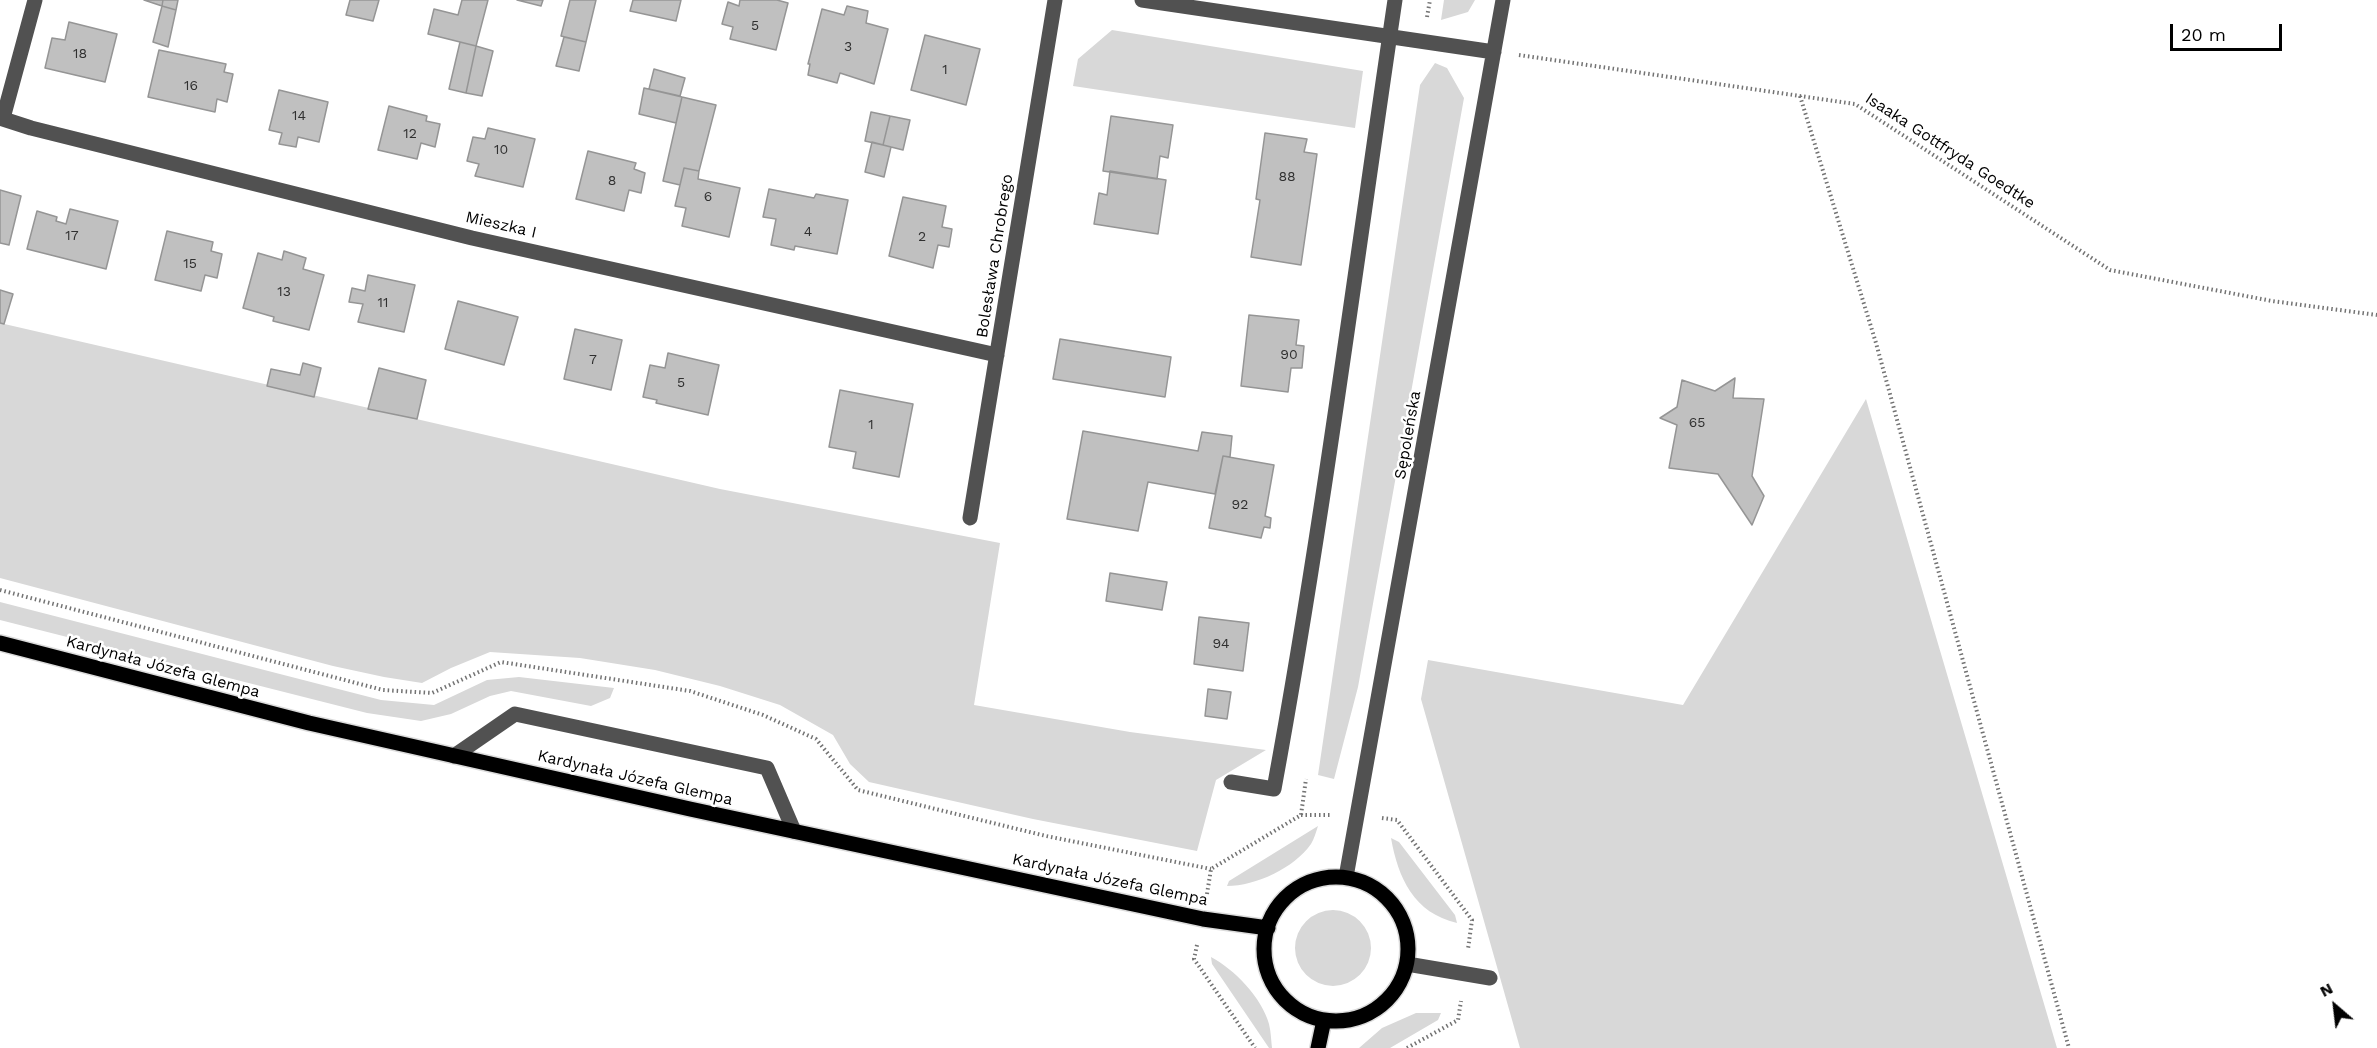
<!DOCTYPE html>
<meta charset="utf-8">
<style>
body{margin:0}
#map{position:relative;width:2377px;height:1048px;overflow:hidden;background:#fff;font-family:"Work Sans",sans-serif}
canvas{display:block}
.north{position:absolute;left:2305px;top:976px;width:60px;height:60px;-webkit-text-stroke:4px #fff;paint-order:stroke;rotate:332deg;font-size:16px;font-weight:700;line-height:24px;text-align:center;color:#000}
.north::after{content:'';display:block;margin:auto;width:21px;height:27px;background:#000;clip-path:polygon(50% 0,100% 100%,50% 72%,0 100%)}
.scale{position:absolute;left:2170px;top:24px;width:112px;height:27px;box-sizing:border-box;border:3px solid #000;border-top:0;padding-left:8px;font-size:18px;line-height:21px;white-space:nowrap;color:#000;-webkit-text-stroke:4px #fff;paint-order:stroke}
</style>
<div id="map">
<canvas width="2377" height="1048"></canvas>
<div class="north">N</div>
<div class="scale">20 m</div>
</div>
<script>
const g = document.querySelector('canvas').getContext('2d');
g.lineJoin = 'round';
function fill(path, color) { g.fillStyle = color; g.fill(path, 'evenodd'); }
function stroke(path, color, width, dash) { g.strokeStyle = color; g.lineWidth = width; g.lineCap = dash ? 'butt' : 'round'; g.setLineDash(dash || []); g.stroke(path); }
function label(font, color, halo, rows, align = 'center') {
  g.font = font + ' "Work Sans",sans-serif'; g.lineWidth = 5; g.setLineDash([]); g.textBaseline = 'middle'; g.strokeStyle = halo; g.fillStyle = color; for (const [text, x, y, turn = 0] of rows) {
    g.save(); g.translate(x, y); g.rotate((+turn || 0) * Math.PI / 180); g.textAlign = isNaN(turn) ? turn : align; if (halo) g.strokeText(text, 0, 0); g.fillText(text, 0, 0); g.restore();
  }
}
fill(new Path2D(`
 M1444 0H1475L1468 12 1441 20Z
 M1112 30 1363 71 1355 128 1073 86 1078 59Z
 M1435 63 1447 68 1464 98 1358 687 1334 779 1318 775 1420 85Z
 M0 323 720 489 1000 543 974 705 1130 732 1266 750 1216 780 1197 851 1033 819 869 782 850 764 833 735 780 705 720 686 655 670 580 658 490 652 451 668 422 683 384 677 333 666 0 578Z
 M1866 399 2057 1048H1520L1421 699 1428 660 1683 705Z
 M0 602 381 700 434 705 487 680 519 677 614 688 610 698 591 706 511 691 490 696 451 714 421 721 367 713 0 620Z
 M1318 826C1316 832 1314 839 1311 844 1294 868 1256 886 1227 886L1229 881Z
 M1391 838 1399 842 1455 915 1457 923C1414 913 1398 878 1391 838Z
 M1295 948a38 38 0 1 1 76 0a38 38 0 1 1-76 0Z
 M1211 957C1234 969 1262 998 1269 1024 1271 1032 1271 1040 1272 1048H1269L1212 964Z
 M1416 1013H1441L1438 1020 1390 1048H1359L1382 1028Z`), '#d8d8d8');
const building = new Path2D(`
 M144 0H163L162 6Z
 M163 0H178L176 10 162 6Z
 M350 0H379L373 21 346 15Z
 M462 0H488L476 46 428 34 434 9 458 15Z
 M517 0H543L541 6Z
 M570 0H596L586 42 561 36Z
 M633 0H681L676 21 630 11Z
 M740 0H777L788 3 776 50 730 39 733 27 722 24 728 2 739 6Z
 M162 6 176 10 168 47 153 42Z
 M847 6 868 11 866 23 888 29 874 84 840 73 837 83 808 75 810 64H808L822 9 844 15Z
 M69 22 117 34 105 82 45 68 52 38 65 40Z
 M925 35 980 49 966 105 911 90Z
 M564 37 586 42 579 71 556 66Z
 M460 42 476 46 466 93 449 89Z
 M476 46 493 51 482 96 466 93Z
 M159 50 226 64 224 72 233 74 227 102 217 99 215 112 148 97Z
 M654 69 685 78 680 96 649 89Z
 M644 88 682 97 676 123 639 114Z
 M279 90 328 102 319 142 298 137 296 147 279 144 282 133 269 130Z
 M682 97 716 105 699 171 684 168 680 185 663 181Z
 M389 106 427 116 426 121 440 124 435 147 421 143 417 159 378 150Z
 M871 112 890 116 883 145 865 141Z
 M890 116 910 120 903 150 883 145Z
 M1111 116 1173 125 1168 158 1160 156 1157 179 1103 171Z
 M488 128 535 139 523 187 475 176 479 164 467 161 473 137 485 139Z
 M1265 133 1307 139 1304 152 1317 154 1301 265 1251 257 1260 200 1256 199Z
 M872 142 891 147 884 177 865 172Z
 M588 151 636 163 634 169 645 173 641 193 629 190 624 211 576 199Z
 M684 168 699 171 698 179 740 188 729 237 682 226 686 208 675 206Z
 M1110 171 1166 180 1158 234 1094 224 1099 193 1107 195Z
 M769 189 814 198 816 194 848 200 837 254 795 246 794 250 771 245 776 219 763 217Z
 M0 190 21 196 9 245 0 243Z
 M903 197 946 206 942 227 952 229 949 247 938 245 933 268 889 256Z
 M70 209 118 221 106 269 27 249 37 211 57 217 56 221 66 224Z
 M167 231 213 242 211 251 222 254 217 278 205 275 201 291 155 280Z
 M284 251 306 258 303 269 324 275 309 330 273 321 274 317 243 308 258 253 282 260Z
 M368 275 415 285 404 332 358 322 363 304 349 302 352 288 365 291Z
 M0 290 13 294 4 324 0 323Z
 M458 301 518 317 504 365 445 349Z
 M1249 315 1299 320 1296 345 1304 346 1302 368H1291L1288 392 1241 386Z
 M575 329 622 340 611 390 564 379Z
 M1060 339 1171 357 1165 397 1053 379Z
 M668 353 719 365 708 415 656 403 657 400 643 397 650 365 665 368Z
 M303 363 321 368 314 397 267 386 271 369 300 375Z
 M379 368 426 380 417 419 368 409Z
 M1735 378 1733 398 1764 399 1752 476 1764 496 1752 525 1718 474 1669 468 1677 425 1660 418 1677 407 1682 380 1715 391Z
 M840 390 913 404 899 477 853 468 856 452 829 447Z
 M1083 431 1198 451 1202 432 1232 436 1230 457 1223 456 1215 494 1148 482 1138 531 1067 519Z
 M1223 456 1274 465 1265 516 1271 518 1270 528 1264 527 1261 538 1209 528Z
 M1110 573 1167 582 1162 610 1106 601Z
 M1199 617 1249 623 1243 671 1194 664Z
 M1208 689 1231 692 1227 719 1205 716Z`);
fill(building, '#c0c0c0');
stroke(building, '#959595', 1.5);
const major = new Path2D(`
 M0 643 309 723 690 809 1203 919 1268 928
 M1264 949a72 72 0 1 1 144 0a72 72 0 1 1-144 0Z
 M1318 1048 1324 1020`);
stroke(major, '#dbdbdb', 18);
stroke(new Path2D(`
 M1427 17 1430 0
 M1519 55 1855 104 2110 270 2272 301 2377 315
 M1800 96 1876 343 2069 1048
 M0 590 383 690 432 693 501 662 690 691 763 715 816 739 858 790 1046 836 1211 869
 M1301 815H1330
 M1382 818 1397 820 1472 920 1468 949
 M1207 894 1211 869 1301 815 1306 779
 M1197 945 1194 959 1255 1048
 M1407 1048 1458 1020 1461 1001`), '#737373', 4, [1.5, 3]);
stroke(new Path2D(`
 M1142 0 1494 52
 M0 118 31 128 472 238 997 355
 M3 118 35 0
 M970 518 1055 0
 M454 756 515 714 767 768 794 831
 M1231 782 1274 789C1322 528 1356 263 1395 0
 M1346 877 1503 0
 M1407 964 1490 978`), '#515151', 15);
stroke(major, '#000', 15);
label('14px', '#303030', null, [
 ["5",755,26],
 ["3",848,47],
 ["18",80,54],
 ["1",945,70],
 ["16",191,86],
 ["14",299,116],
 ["12",410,134],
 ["10",501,150],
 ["88",1287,177],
 ["8",612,181],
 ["6",708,197],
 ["4",808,232],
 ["17",72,236],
 ["2",922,237],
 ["15",190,264],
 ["13",284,292],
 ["11",383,303],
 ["90",1289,355],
 ["7",593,360],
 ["5",681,383],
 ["65",1697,423],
 ["1",871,425],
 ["92",1240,505],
 ["94",1221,644]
]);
label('16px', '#000', '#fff', [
 ["Isaaka Gottfryda Goedtke",1950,151,33],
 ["Mieszka I",501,225,13],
 ["Bolesława Chrobrego",995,256,-81],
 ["Sępoleńska",1408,435,-80],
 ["Kardynała Józefa Glempa",163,667,15],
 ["Kardynała Józefa Glempa",635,778,13],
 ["Kardynała Józefa Glempa",1110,880,12]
]);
</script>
